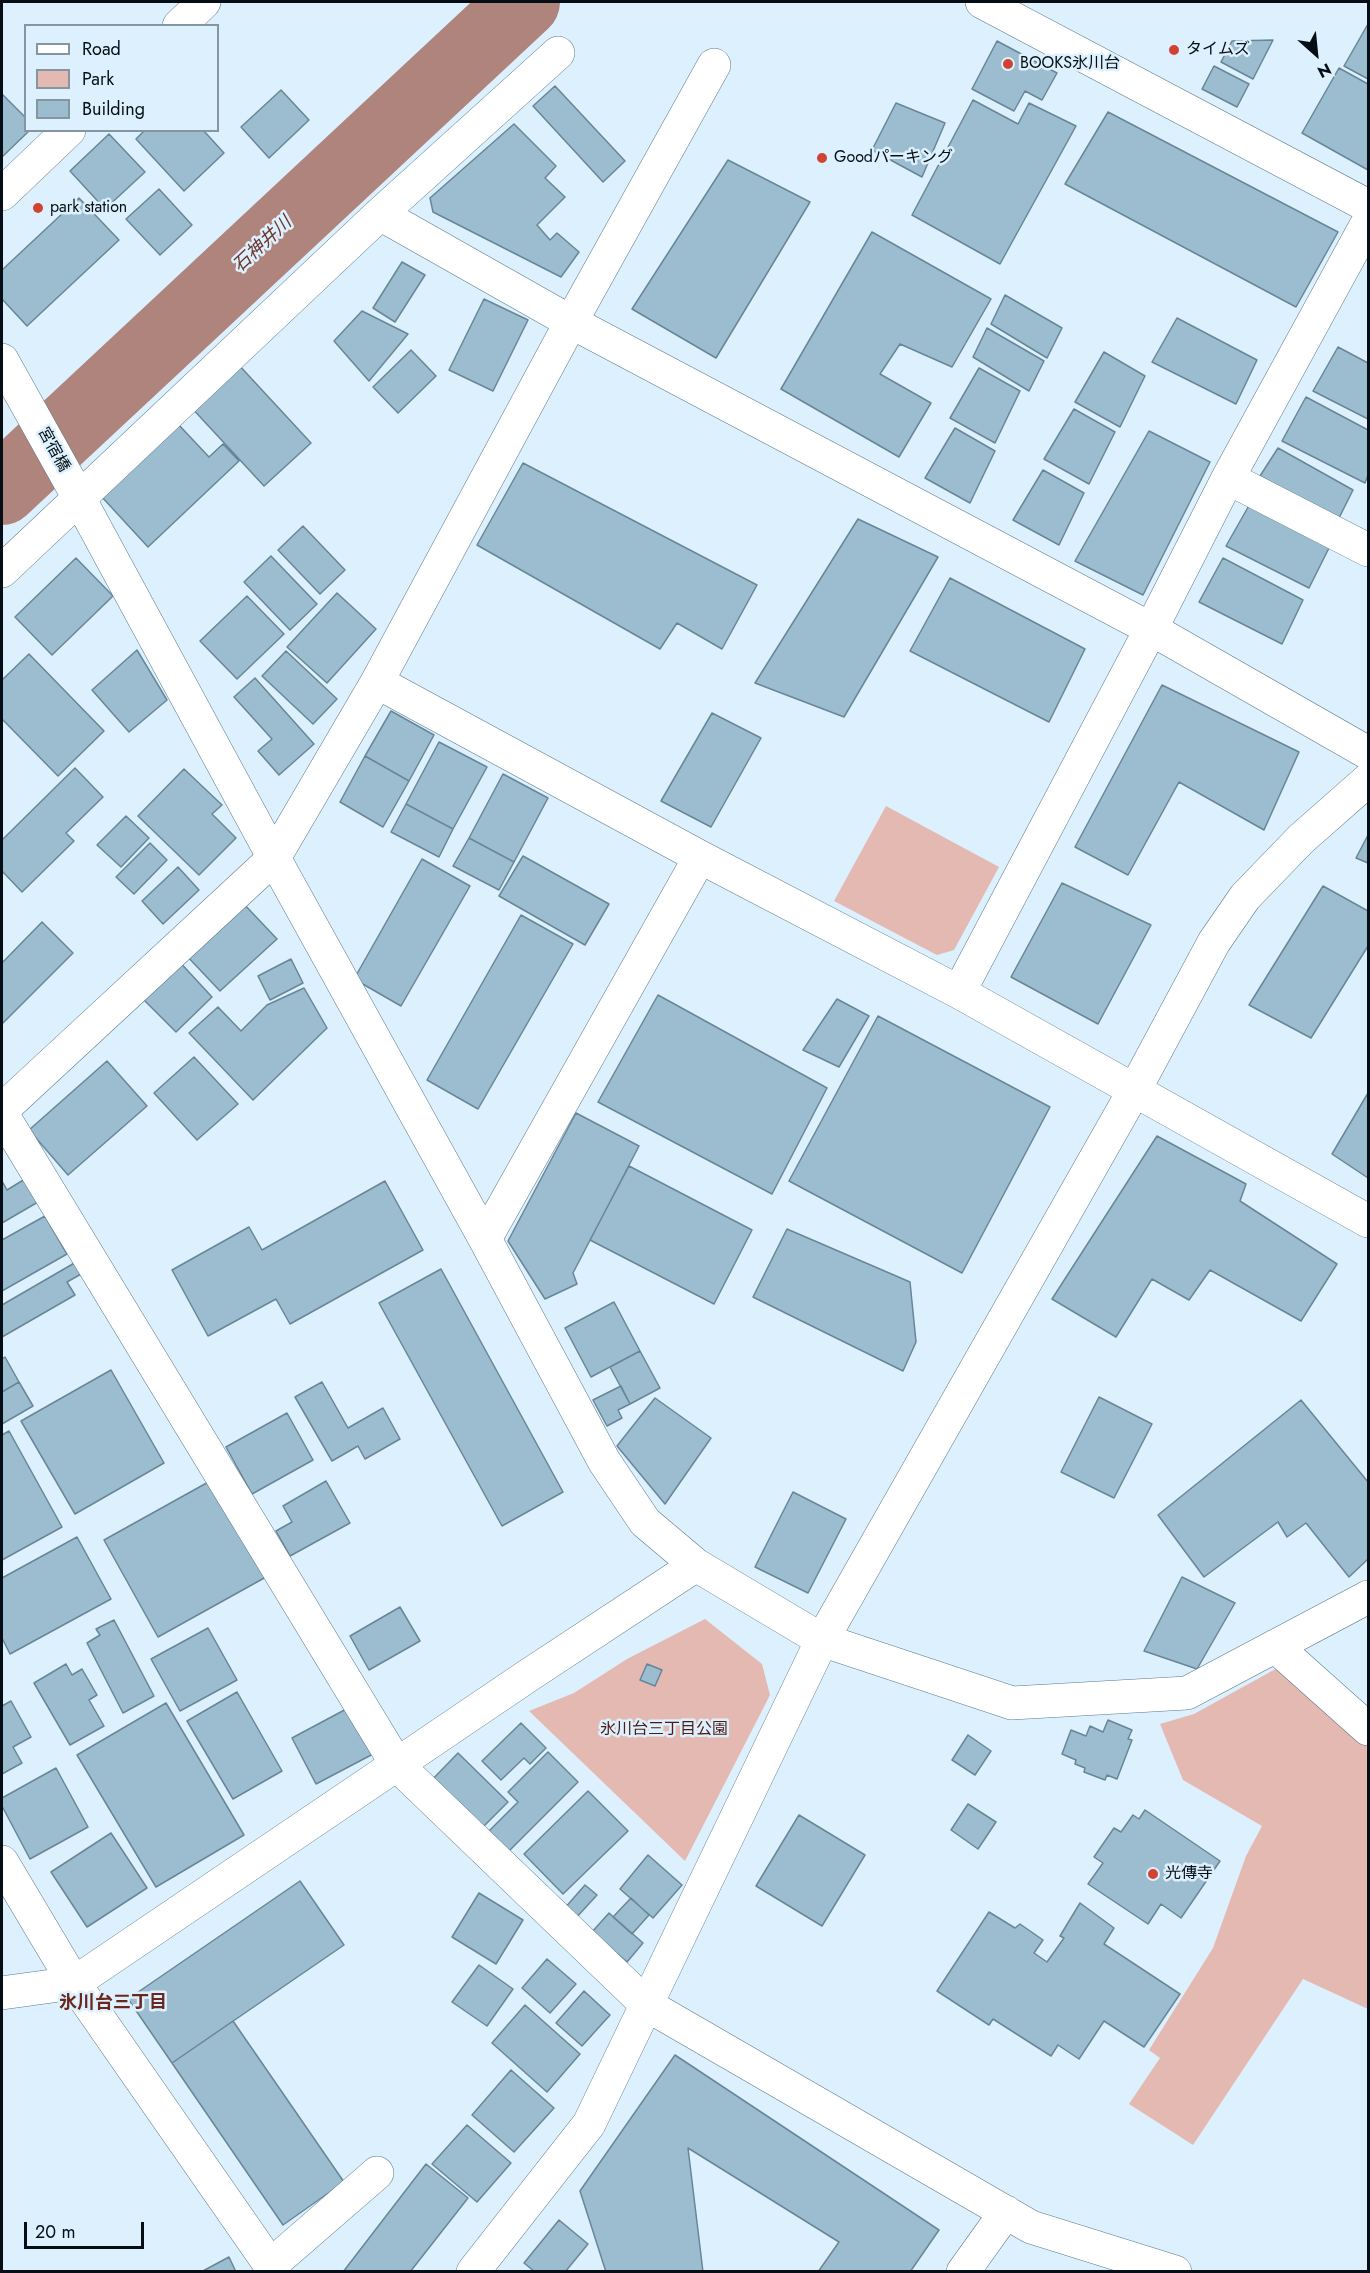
<!DOCTYPE html>
<meta charset="utf-8">
<style>
body{margin:0}
#map{position:relative;width:1370px;height:2273px;overflow:hidden;background:#ddf0fd;font-family:Jost,sans-serif}
canvas{display:block}
.frame{position:absolute;inset:0;border:3px solid #040e14;pointer-events:none}
.legend{position:absolute;left:24px;top:24px;width:195px;height:108px;box-sizing:border-box;background:#ddf0fd;border:2px solid #8696a0;margin:0;padding:8px 10px;list-style:none;font-size:18px;color:#040e14}
.legend li{display:flex;align-items:center;gap:12px;height:30px}
.legend b{width:30px;border:2px solid #8696a0}
.north{position:absolute;left:1286px;top:24px;width:60px;height:60px;-webkit-text-stroke:4px #ddf0fd;paint-order:stroke;rotate:153deg;font-size:16px;font-weight:700;line-height:24px;text-align:center;color:#040e14}
.north::after{content:'';display:block;margin:auto;width:21px;height:27px;background:#040e14;clip-path:polygon(50% 0,100% 100%,50% 72%,0 100%)}
.scale{position:absolute;left:24px;top:2222px;width:120px;height:27px;box-sizing:border-box;border:3px solid #040e14;border-top:0;padding-left:8px;font-size:18px;line-height:21px;white-space:nowrap;color:#040e14;-webkit-text-stroke:4px #ddf0fd;paint-order:stroke}
</style>
<div id="map">
<canvas width="1370" height="2273"></canvas>
<div class="frame"></div>
<ul class="legend">
<li><b style="height:8px;background:#fff"></b>Road</li>
<li><b style="height:16px;background:#e3b9b1"></b>Park</li>
<li><b style="height:16px;background:#9cbcd0"></b>Building</li>
</ul>
<div class="north">N</div>
<div class="scale">20 m</div>
</div>
<script>
const g = document.querySelector('canvas').getContext('2d');
g.lineJoin = 'round';
function fill(path, color) { g.fillStyle = color; g.fill(path, 'evenodd'); }
function stroke(path, color, width, dash) { g.strokeStyle = color; g.lineWidth = width; g.lineCap = dash ? 'butt' : 'round'; g.setLineDash(dash || []); g.stroke(path); }
function label(font, color, halo, rows, align = 'center') {
  g.font = font + ' Jost,"Noto Sans JP",sans-serif'; g.lineWidth = 5; g.setLineDash([]); g.textBaseline = 'middle'; g.strokeStyle = halo; g.fillStyle = color; for (const [text, x, y, turn = 0] of rows) {
    g.save(); g.translate(x, y); g.rotate((+turn || 0) * Math.PI / 180); g.textAlign = isNaN(turn) ? turn : align; if (halo) g.strokeText(text, 0, 0); g.fillText(text, 0, 0); g.restore();
  }
}
fill(new Path2D(`
 M886 806 999 867 954 950 937 955 834 901Z
 M705 1619 762 1664 770 1695 685 1861 529 1711 574 1693 627 1659Z
 M1281 1666 1368 1740V2009L1303 1979 1193 2145 1129 2104 1160 2058 1149 2050 1213 1948 1246 1856 1262 1826 1183 1780 1160 1724 1194 1714Z`), '#e3b9b1');
stroke(new Path2D(`
 M2 489 524 2`), '#ae847c', 72);
const building = new Path2D(`
 M1368 24V79L1344 66Z
 M1273 40 1253 79 1221 62 1232 41Z
 M997 41 1057 73 1042 100 1025 91 1014 111 972 89Z
 M1214 66 1249 84 1237 107 1202 89Z
 M1339 68 1368 84V170L1302 133Z
 M555 86 625 161 603 182 533 106Z
 M281 90 309 120 269 158 241 127Z
 M2 94 26 118V130H30L2 157Z
 M973 100 1018 124 1029 103 1076 126 1000 264 912 215Z
 M896 103 945 123 922 177 872 150Z
 M1108 112 1338 232 1296 307 1065 184Z
 M514 124 556 166 545 178 565 197 537 225 550 240 557 233 579 252 561 277 433 212 430 198Z
 M145 130H203L224 153 184 191 136 139Z
 M109 134 145 172 105 209 70 171Z
 M728 160 810 202 716 358 632 309Z
 M159 189 192 225 160 255 126 219Z
 M79 198 119 240 27 326 2 299V270Z
 M872 232 991 299 952 367 900 344 880 374 931 403 899 457 781 389Z
 M402 262 425 275 395 322 373 308Z
 M1005 295 1062 328 1047 358 991 324Z
 M484 299 528 320 493 391 449 370Z
 M362 311 408 334 369 381 334 341Z
 M1177 318 1257 360 1236 404 1152 362Z
 M987 328 1044 361 1029 391 973 357Z
 M1338 347 1368 363V419L1313 391Z
 M411 350 436 376 398 413 373 387Z
 M1104 352 1145 376 1120 427 1075 402Z
 M237 363 311 443 264 486 190 406Z
 M979 368 1020 391 995 443 950 418Z
 M1306 397 1368 430V475L1365 483 1282 441Z
 M1074 409 1115 432 1089 484 1044 459Z
 M177 423 209 457 223 444 239 461 148 547 101 496Z
 M955 428 995 451 970 503 925 478Z
 M1149 431 1210 462 1143 595 1075 561Z
 M1278 448 1353 490 1338 520 1260 476Z
 M523 463 757 585 722 649 677 623 660 649 477 545Z
 M1043 470 1084 493 1059 545 1013 520Z
 M1251 502 1331 544 1309 588 1226 546Z
 M858 519 938 557 844 717 755 683Z
 M303 526 345 570 320 594 278 550Z
 M271 556 317 604 290 630 244 582Z
 M76 558 113 596 52 655 15 617Z
 M1223 558 1303 600 1282 644 1199 602Z
 M950 578 1085 649 1049 722 910 651Z
 M337 593 376 629 327 683 287 647Z
 M247 596 284 634 237 679 200 641Z
 M137 650 167 700 129 732 92 690Z
 M286 651 337 699 313 724 262 676Z
 M29 654 104 731 58 776 2 719V680Z
 M255 678 314 744 279 775 258 751 272 739 234 697Z
 M1162 685 1299 752 1264 830 1179 782 1128 875 1075 847Z
 M391 711 434 735 409 781 365 756Z
 M712 713 761 738 711 827 661 801Z
 M439 742 487 767 453 829 406 804Z
 M365 756 409 781 383 827 340 802Z
 M75 768 103 797 66 833 74 841 22 892 2 871V840Z
 M184 769 222 805 212 814 236 838 199 875 138 816Z
 M503 774 548 798 514 862 469 838Z
 M406 804 453 829 439 857 391 832Z
 M126 816 149 838 121 867 97 845Z
 M1368 835V863L1356 858Z
 M469 838 514 862 499 890 453 866Z
 M150 843 167 860 134 894 116 877Z
 M523 856 609 904 585 945 499 896Z
 M422 859 470 886 401 1006 354 979Z
 M178 867 199 890 163 924 142 901Z
 M1062 883 1151 925 1098 1024 1011 977Z
 M1323 886 1368 911V946L1311 1038 1249 1005Z
 M241 901 277 939 220 991 184 953Z
 M521 915 573 944 478 1109 427 1080Z
 M42 922 73 953 2 1024V963Z
 M176 958 212 997 176 1032 138 994Z
 M291 959 303 983 270 1000 258 976Z
 M304 988 327 1028 253 1100 189 1033 218 1007 241 1031 267 1005Z
 M658 995 827 1088 772 1194 598 1102Z
 M837 999 869 1016 839 1067 803 1050Z
 M878 1016 1050 1107 962 1273 789 1181Z
 M194 1057 238 1104 197 1140 154 1093Z
 M107 1061 147 1106 68 1175 29 1130Z
 M1368 1093V1178L1332 1154Z
 M576 1113 639 1146 573 1273 577 1284 545 1299 508 1241Z
 M1157 1136 1246 1184 1240 1201 1337 1264 1301 1321 1210 1270 1189 1300 1152 1279 1116 1337 1052 1299Z
 M629 1166 752 1230 714 1304 590 1240Z
 M25 1179 38 1202 2 1223V1181L7 1190Z
 M385 1181 423 1250 290 1324 276 1299 208 1336 172 1270 249 1227 262 1250Z
 M45 1216 67 1254 2 1291V1240Z
 M787 1229 910 1282 916 1342 903 1371 753 1297Z
 M83 1258 90 1269 67 1282 75 1295 2 1337V1305Z
 M441 1269 563 1492 502 1526 379 1303Z
 M614 1302 640 1351 591 1377 565 1328Z
 M640 1351 660 1388 630 1404 610 1367Z
 M5 1357 19 1382 2 1392V1359Z
 M111 1370 164 1463 75 1514 21 1421Z
 M19 1382 33 1406 2 1424V1392Z
 M322 1382 348 1428 383 1408 400 1439 365 1459 358 1446 332 1461 295 1397Z
 M621 1386 630 1404 618 1410 622 1418 607 1426 593 1400Z
 M1099 1397 1152 1424 1114 1498 1061 1472Z
 M655 1398 711 1438 665 1504 617 1446Z
 M1301 1400 1368 1482V1559L1349 1577 1306 1523 1287 1537 1278 1522 1204 1577 1158 1515Z
 M287 1413 313 1460 252 1494 226 1447Z
 M9 1431 62 1527 2 1560V1435Z
 M212 1480 266 1577 158 1637 104 1540Z
 M326 1481 350 1523 290 1556 276 1531 292 1522 283 1506Z
 M793 1492 846 1519 808 1593 755 1567Z
 M77 1537 111 1599 10 1654 2 1638V1578Z
 M1182 1577 1235 1603 1197 1669 1144 1651Z
 M400 1607 420 1641 369 1670 350 1636Z
 M114 1620 154 1696 123 1713 87 1643 100 1635 96 1629Z
 M208 1628 237 1680 180 1711 151 1659Z
 M66 1664 72 1675 82 1669 97 1695 89 1700 104 1726 70 1745 34 1683Z
 M647 1664 662 1670 655 1686 640 1680Z
 M237 1692 282 1771 233 1799 187 1721Z
 M11 1701 31 1737 13 1747 22 1763 2 1774V1706Z
 M166 1703 244 1835 156 1887 77 1755Z
 M350 1707 375 1753 316 1784 292 1738Z
 M1108 1720 1132 1730 1128 1739 1132 1740 1117 1779 1107 1775 1105 1780 1084 1772 1085 1768 1075 1764 1076 1760 1062 1754 1071 1730 1086 1736 1090 1726 1103 1732Z
 M521 1723 546 1748 530 1764 524 1758 501 1780 482 1761Z
 M968 1735 991 1751 975 1775 952 1760Z
 M548 1752 578 1782 509 1851 489 1831 518 1802 508 1792Z
 M458 1753 508 1802 478 1832 428 1784Z
 M56 1768 88 1827 30 1859 2 1806V1798Z
 M588 1791 628 1831 563 1894 524 1854Z
 M968 1804 996 1822 978 1849 951 1830Z
 M1145 1810 1220 1861 1181 1918 1161 1904 1148 1924 1088 1884 1103 1863 1094 1857 1114 1828 1121 1832 1133 1815 1139 1819Z
 M799 1815 865 1855 822 1926 756 1886Z
 M111 1833 147 1888 87 1927 51 1872Z
 M648 1855 682 1885 653 1918 620 1889Z
 M300 1881 344 1945 172 2063 128 1999Z
 M585 1885 597 1895 575 1919 564 1909Z
 M479 1893 523 1920 496 1964 452 1937Z
 M631 1898 649 1915 632 1934 613 1917Z
 M1080 1903 1114 1928 1104 1944 1180 1994 1144 2047 1104 2021 1079 2059 1058 2045 1051 2056 993 2019 989 2025 937 1991 989 1912 1015 1928 1020 1924 1043 1940 1034 1953 1047 1962 1064 1938 1060 1936Z
 M609 1913 643 1943 627 1962 592 1932Z
 M547 1959 576 1984 550 2013 522 1988Z
 M479 1965 513 1989 487 2026 452 2002Z
 M584 1991 610 2015 582 2046 556 2023Z
 M525 2005 580 2054 547 2092 492 2043Z
 M233 2021 344 2182 283 2225 172 2063Z
 M675 2055 939 2230 910 2272H818L839 2242 688 2148 703 2272H606L580 2191Z
 M511 2070 554 2108 514 2152 472 2115Z
 M467 2125 511 2163 477 2202 432 2164Z
 M426 2164 468 2198 410 2272H343Z
 M559 2220 588 2244 565 2272H535L524 2263Z
 M229 2257 236 2272H201Z`);
fill(building, '#9cbcd0');
stroke(building, '#678698', 1.5);
const minor = new Path2D(`
 M982 2 1368 206
 M179 26 204 2
 M2 194 69 130
 M380 214 571 322 1151 629 1368 753
 M2 360 79 498 274 858 485 1239 604 1461 645 1522 696 1565 822 1640 1012 1703 1187 1693 1368 1597
 M1228 478 1368 550
 M2 571 380 214 558 53
 M377 682 700 857 959 992 1368 1221
 M959 992 1151 629 1228 478 1368 222
 M2 1110 274 858 377 682 571 322 714 65
 M2 1114 397 1765 647 2005 1031 2227 1175 2272
 M485 1239 700 857
 M1275 1646 1368 1729
 M2 1862 74 1983 275 2272
 M2 1993 74 1983 526 1677 696 1565
 M271 2265 377 2173
 M473 2272 589 2124 822 1640 1134 1091 1214 942 1245 897 1301 839 1368 780
 M963 2272 1006 2212`);
stroke(minor, '#5a798b', 34);
stroke(minor, '#fff', 33);
for (const [x, y, r, color] of [
 [1174,50,6,"#d04333"],
 [1008,64,6,"#d04333"],
 [822,158,6,"#d04333"],
 [38,208,6,"#d04333"],
 [1153,1874,6,"#d04333"]
]) { const dot = new Path2D(); dot.arc(x, y, r, 0, 2 * Math.PI); g.fillStyle = color; g.fill(dot); stroke(dot, '#ddf0fd', 2); }
label('16px', '#040e14', '#ddf0fd', [
 ["タイムズ",1186,50],
 ["BOOKS氷川台",1020,64],
 ["Goodパーキング",834,158],
 ["park station",50,208],
 ["光傳寺",1165,1874]
], 'left');
label('16px', '#040e14', '#ddf0fd', [
 ["宮宿橋",53,450,61]
]);
label('16px', '#501913', '#ddf0fd', [
 ["氷川台三丁目公園",664,1730]
]);
label('italic 18px', '#6c332a', '#ddf0fd', [
 ["石神井川",263,245,-43]
]);
label('bold 18px', '#6b271e', '#ddf0fd', [
 ["氷川台三丁目",113,2004]
]);
</script>
